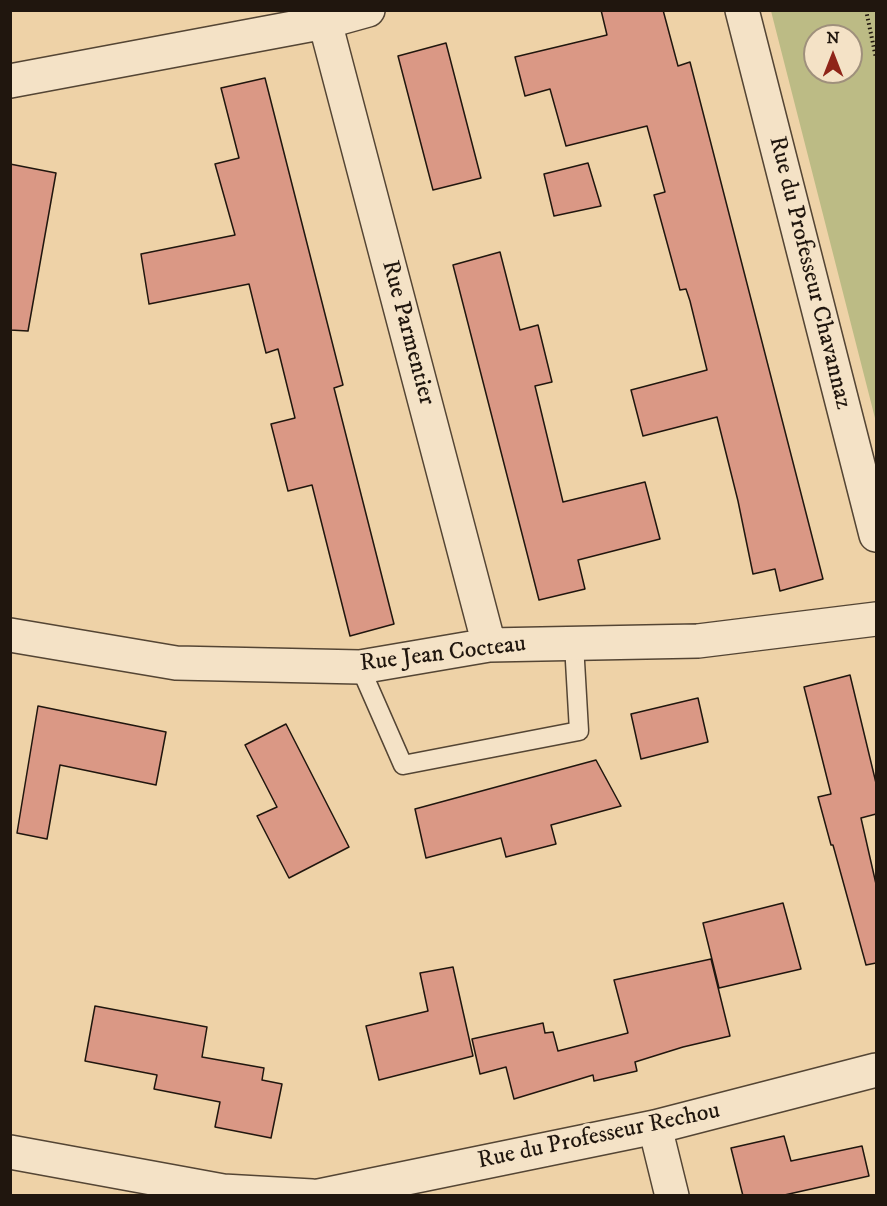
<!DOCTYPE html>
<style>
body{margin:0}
#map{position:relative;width:887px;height:1206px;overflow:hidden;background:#eed2a7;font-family:"IM FELL DW Pica",serif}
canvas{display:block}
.frame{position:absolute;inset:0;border:12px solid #20160e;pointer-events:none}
.north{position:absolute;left:803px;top:24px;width:60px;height:60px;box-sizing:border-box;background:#f4e2c6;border:2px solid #9f907c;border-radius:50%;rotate:0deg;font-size:16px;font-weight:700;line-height:24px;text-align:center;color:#20160e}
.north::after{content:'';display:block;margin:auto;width:21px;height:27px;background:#8f2418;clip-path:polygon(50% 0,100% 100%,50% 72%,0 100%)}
</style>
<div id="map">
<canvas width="887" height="1206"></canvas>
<div class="frame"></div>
<div class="north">N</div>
</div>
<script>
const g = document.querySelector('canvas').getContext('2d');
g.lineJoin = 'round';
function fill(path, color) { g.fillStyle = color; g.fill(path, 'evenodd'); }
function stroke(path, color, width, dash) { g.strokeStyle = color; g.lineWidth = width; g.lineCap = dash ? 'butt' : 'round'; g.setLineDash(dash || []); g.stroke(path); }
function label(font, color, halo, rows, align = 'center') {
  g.font = font + ' "IM FELL DW Pica",serif'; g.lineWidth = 6; g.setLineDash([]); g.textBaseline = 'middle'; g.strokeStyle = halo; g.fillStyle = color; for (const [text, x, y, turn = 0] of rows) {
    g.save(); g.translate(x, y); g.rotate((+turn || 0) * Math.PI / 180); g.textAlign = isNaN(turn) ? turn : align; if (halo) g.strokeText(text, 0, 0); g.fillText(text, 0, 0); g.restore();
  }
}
fill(new Path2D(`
 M771 11H876V423V422ZM815 36H851V72H815Z`), '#bcbb85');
const building = new Path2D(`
 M601 10H663L678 66 690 62 823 579 780 591 775 569 753 574 738 501 717 417 643 436 631 390 707 370 690 301 686 289 680 290 654 195 665 192 647 126 566 146 550 89 525 96 515 57 607 35Z
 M446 43 481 178 433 190 398 56Z
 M265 78 343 385 334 388 394 624 350 636 312 485 288 491 271 424 295 418 278 349 266 353 249 284 149 304 141 254 235 235 215 164 239 158 221 88Z
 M588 163 601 206 554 216 544 174Z
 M10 164 56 173 28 331 10 330Z
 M500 252 520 330 538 325 552 382 535 386 563 502 645 482 660 539 578 560 585 589 539 600 453 265Z
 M850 675 876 783V814L861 818 876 884V963L866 965 833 845H831L818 797 831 794 804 687Z
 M698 698 708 742 641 759 631 714Z
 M38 706 166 732 156 785 60 765 47 839 17 833Z
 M286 724 349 847 289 878 257 816 277 807 245 745Z
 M596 760 621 806 551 825 556 844 506 857 501 838 426 858 415 809Z
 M783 903 801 969 719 988 703 923Z
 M711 959 730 1036 683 1047 635 1062 637 1071 594 1081 593 1075 514 1099 506 1067 480 1074 472 1039 543 1023 545 1033 553 1032 558 1051 628 1033 614 980Z
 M453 967 473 1056 379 1080 366 1026 428 1011 420 973Z
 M95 1006 207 1027 202 1057 264 1068 262 1080 282 1084 271 1138 215 1127 220 1102 154 1089 157 1075 85 1061Z
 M784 1136 791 1161 862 1146 869 1176 780 1196H743L731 1148Z`);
fill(building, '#da9885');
stroke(building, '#20160e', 1.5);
const service = new Path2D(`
 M360 667 403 765 579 731 574 644`);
const minor = new Path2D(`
 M742 10 876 535
 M325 22 489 645
 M10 81 325 22 368 10
 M10 635 176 663 360 667 489 645 698 641 876 619
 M655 1127 672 1196
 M10 1152 223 1191 312 1196
 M319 1196 655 1127 876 1070`);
stroke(service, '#544534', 21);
stroke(minor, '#544534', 36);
stroke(new Path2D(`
 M866 10 876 58`), '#20160e', 4, [1.5, 3]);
stroke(service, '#f4e2c6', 18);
stroke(minor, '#f4e2c6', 33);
label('24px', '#20160e', '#f4e2c6', [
 ["Rue du Professeur Chavannaz",809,273,76],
 ["Rue Parmentier",407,333,75],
 ["Rue Jean Cocteau",443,655,-7],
 ["Rue du Professeur Rechou",599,1137,-12]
]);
</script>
